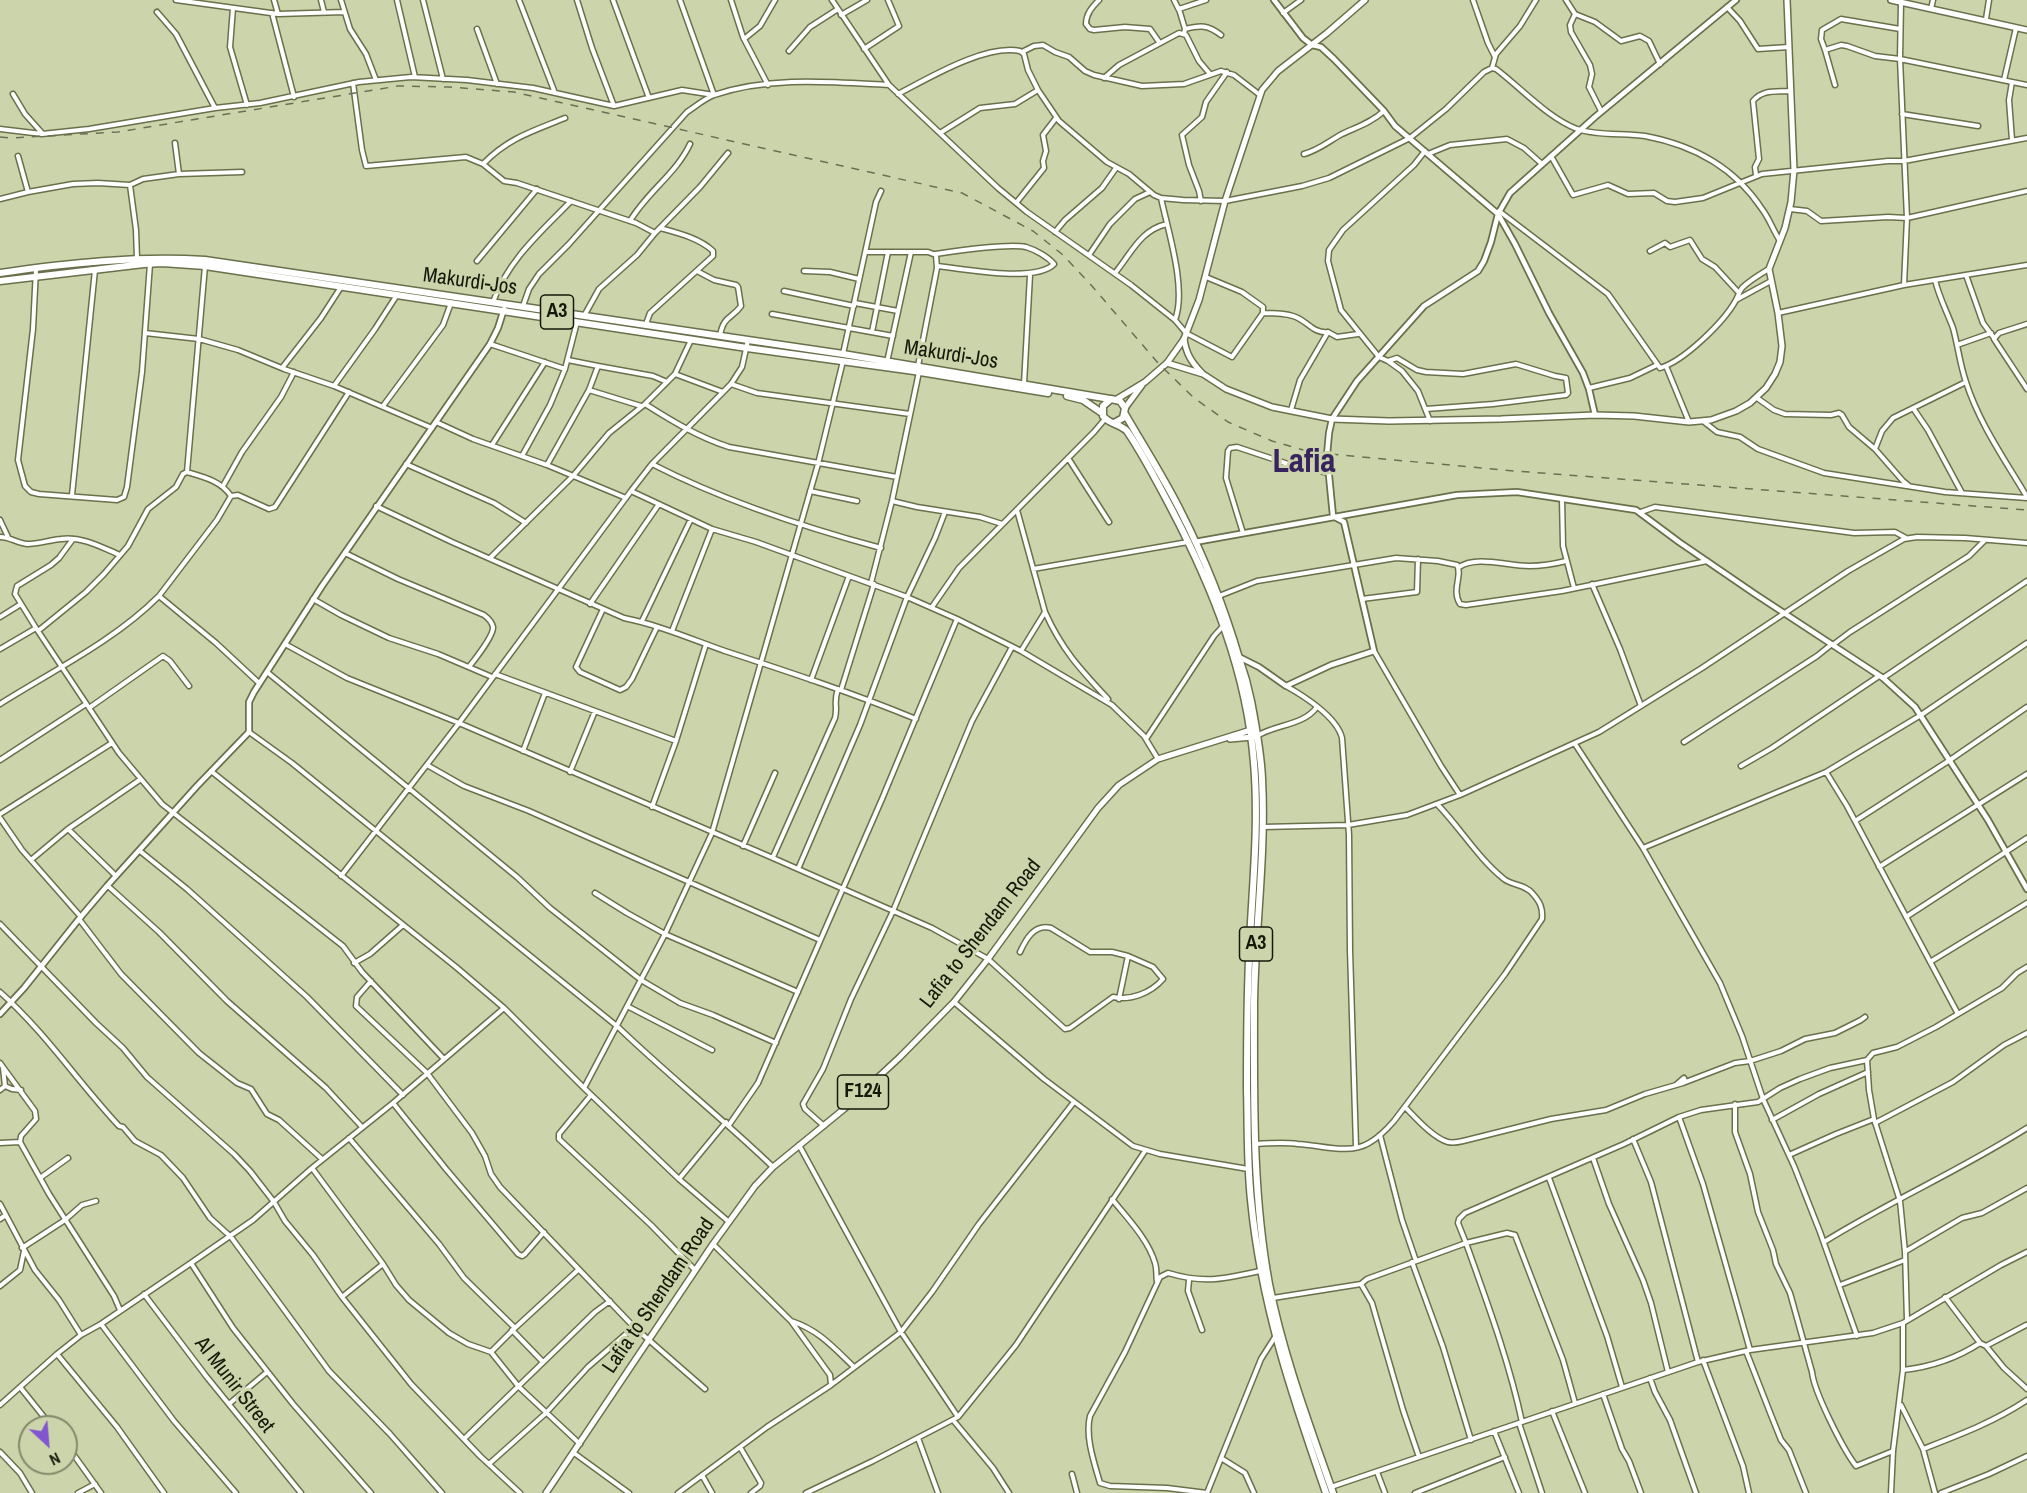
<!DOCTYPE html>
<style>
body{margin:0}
#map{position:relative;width:2027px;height:1493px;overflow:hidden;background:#ccd4ab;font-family:"Archivo Narrow",sans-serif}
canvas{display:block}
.north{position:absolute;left:18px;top:1415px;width:60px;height:60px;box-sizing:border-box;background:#ccd4ab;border:2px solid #83896b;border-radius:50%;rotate:154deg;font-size:16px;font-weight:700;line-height:24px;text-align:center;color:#16190a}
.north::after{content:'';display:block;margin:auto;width:21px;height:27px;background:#8256cf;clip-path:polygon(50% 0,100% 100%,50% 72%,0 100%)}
</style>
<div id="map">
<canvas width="2027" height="1493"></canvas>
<div class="north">N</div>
</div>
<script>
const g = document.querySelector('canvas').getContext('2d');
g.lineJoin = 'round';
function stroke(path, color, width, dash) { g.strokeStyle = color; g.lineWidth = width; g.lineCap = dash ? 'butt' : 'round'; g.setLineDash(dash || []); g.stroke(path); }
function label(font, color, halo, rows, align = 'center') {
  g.font = font + ' "Archivo Narrow",sans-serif'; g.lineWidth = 6; g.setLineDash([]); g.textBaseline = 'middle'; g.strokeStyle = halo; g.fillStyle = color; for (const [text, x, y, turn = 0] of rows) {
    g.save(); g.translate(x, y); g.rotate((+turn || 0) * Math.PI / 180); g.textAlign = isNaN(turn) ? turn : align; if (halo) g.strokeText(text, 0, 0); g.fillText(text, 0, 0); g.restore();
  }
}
const minor = new Path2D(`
 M176 0 278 14 344 12
 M274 0 278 14
 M321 0 324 12
 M341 0 350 29 366 54 376 80
 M397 0 415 77
 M423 0 443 79
 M519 0 555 93
 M577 0 592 48 614 106
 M613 0 649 98
 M731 0 743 37 768 85
 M832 0 889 85 998 188 1027 212 1131 285 1175 320 1186 333 1232 357 1263 313
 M1099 0C1092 7 1086 14 1086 24L1090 29 1094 30 1125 27 1150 29 1159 42
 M1174 0 1179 10
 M1473 0 1488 43 1495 57
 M1566 0 1575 14 1595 22 1621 41 1640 36 1649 41 1660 64
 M1901 2 1900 59 1907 218 1904 285
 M1727 7 1740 21 1758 49 1789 47
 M233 8 230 47 247 105
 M1931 9 1933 0
 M157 12 176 34 215 108
 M272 13 294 97
 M1283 13 1301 0
 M1575 14 1570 25 1571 32 1590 65 1592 74 1589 87 1601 111
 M841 15 867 0
 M1986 19 1989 0
 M477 29 497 84
 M1185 29C1201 25 1208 25 1221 35
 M1184 34 1185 29 1179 9 1206 0
 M744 39 760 26 775 0
 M864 49 899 26 888 0
 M1825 50 1821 39 1822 30 1841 19 1900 29
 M789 51 810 27 838 9
 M1022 52 1034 46 1043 45 1055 52 1069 57 1085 71 1094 75 1142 86 1184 84 1221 71 1234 75 1260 95
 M1492 68 1496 54 1520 26 1536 0
 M1104 78 1119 65 1179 33 1186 35 1199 61 1210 74
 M2004 80 2016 28
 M2012 82 2009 100 2012 140
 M353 83 362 150 366 166 466 157 483 164 504 181 517 183 636 223 655 233
 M1835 85 1825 50 1841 45 1847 46 1875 56 1900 59 2027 85
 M13 94 25 114 42 133
 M898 94C929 78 985 44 1020 51L1024 54 1028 70 1038 90 1059 121 1107 162 1129 174 1154 195 1161 198 1183 200 1225 201 1302 186 1329 178 1410 138 1446 109 1484 72 1492 68 1496 69C1521 88 1548 118 1577 129 1598 136 1623 133 1645 136 1693 145 1735 168 1762 209 1769 218 1773 230 1780 241
 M1902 114 1978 126
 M0 129 42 134 89 129 215 108 260 103 359 82 411 77 467 80 533 88 614 106 682 90 714 95 680 0
 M940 133 980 108 1015 104 1038 90
 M175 143 179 174
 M1425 151 1414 165 1343 230 1329 250 1328 261 1341 310 1379 357 1388 361 1402 371 1418 391 1430 421
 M1304 154C1319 150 1329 141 1342 134 1357 127 1372 122 1384 111
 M1428 154 1450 145 1507 139 1524 148 1542 164
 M18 156 28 192
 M1551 156 1573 195 1608 185 1628 194 1654 193 1667 201 1675 202 1703 198 1762 174 1888 161H1904L2027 138
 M483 164C508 138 533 131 565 118
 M1756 175 1755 167 1759 159 1753 101C1763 89 1776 92 1790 91
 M130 185 136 230 137 258
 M1161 198C1168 231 1187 289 1175 320
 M0 199 28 192 73 184 98 183 130 185 143 179 179 174 242 172
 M1201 201 1199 191 1189 165 1182 135 1202 117 1206 102 1227 72
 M1016 203 1044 168 1043 161 1046 151 1043 135 1056 118
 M1790 209 1807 211 1821 221 1888 217 1907 218 2027 191
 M1499 211 1608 294 1660 368C1684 361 1724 322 1736 300 1738 296 1739 292 1742 288 1750 280 1759 275 1769 269
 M630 221C647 192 676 174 690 144
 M1055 232 1065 220 1102 188 1116 168
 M1650 251 1665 243 1670 247 1690 240 1702 259 1715 267 1739 293
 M866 252H928L936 255 937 268 918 366
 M935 254C956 251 1007 243 1026 247 1036 250 1048 257 1054 264 1036 283 964 269 937 266
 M1089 255 1110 224 1135 199 1150 192
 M477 261 537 189
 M36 269 33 329 18 460 25 486 31 492 39 494 117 500 124 497 127 487 142 372 150 264
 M697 271 714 280 736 285 738 287 741 306C732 319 724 315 720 335
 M804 271 830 272 859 279
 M1115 273C1131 254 1140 230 1167 224
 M1966 275 1983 323 1994 338
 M1206 277 1242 292 1263 307V313C1272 313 1284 313 1293 316 1307 320 1313 334 1328 332
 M1935 280C1939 297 1947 312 1953 328 1958 346 1960 365 1966 382 1979 423 2005 460 2027 497
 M784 291 854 306
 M1736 300 1771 281
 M493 302C508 260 541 232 571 201
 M855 303 898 311
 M523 306 529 289 539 274 569 244 687 112C696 106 704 99 714 95 770 76 831 82 889 85
 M1778 313 1904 285 2027 265
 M772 314 893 336
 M584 316 599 289 637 255 655 233 700 187 728 153
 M646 324 650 313 713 256V251C699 238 678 233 660 228
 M2027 324 1999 333 1994 339 2027 389
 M872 332 888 252
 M145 333 199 339 238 350 284 369 334 386 432 428
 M490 344 565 369
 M1957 345 1991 333
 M843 354 876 202 881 191
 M568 360 598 366
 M1388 361 1397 358 1417 370 1426 372 1463 374 1516 364 1555 376 1566 378 1568 393 1566 395 1493 404 1426 409
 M887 362 911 252
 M1666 366 1689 422
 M282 368 321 318 341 287
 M675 374 723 392
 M731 384 757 393 910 414
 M1024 384 1030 275
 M334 386 375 329 397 295
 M1589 388 1630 378 1657 365
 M589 390 641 406
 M1757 398 1774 410 1785 414 1831 415 1839 413 1842 415 1849 427 1875 449 1903 481 1908 485
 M645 404C672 421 698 437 729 447L897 477
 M383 406 443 325 451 303
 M1913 408 1928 430 1962 493
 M1291 410 1300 380 1328 332 1337 337 1358 334
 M1703 421 1717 432 1740 437 1758 449 1824 473 1945 492 2027 498
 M436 422 473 439 547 465 626 498
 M492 445 545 362
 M1875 449 1882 431 1893 418 1966 382
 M522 456 550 405 565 369 577 322
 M1068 458 1109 522
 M406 464 494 503 526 523
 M652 464C724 501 803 527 881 548
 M547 465 589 390 598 366 653 376 667 382
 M187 472C204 477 221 481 231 496
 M223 486 242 452 281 397 294 372
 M631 491 712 529 756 542 907 597 957 619 1021 651 1112 705 1144 736 1158 759
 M810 491 857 501
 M72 495 95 270
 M1562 499 1563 546 1574 588
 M892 501 917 507 980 517 1002 524
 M376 506 452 542 624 618C659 625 691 639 725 651 789 672 853 693 916 719
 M1017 510 1045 612C1062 650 1080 669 1108 699
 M1641 512 1655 507 1854 533 1895 532 1906 538
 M0 520 8 537
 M1243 533 1226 478 1228 451 1230 448 1237 447 1291 465 1329 473
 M0 537C10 537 17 543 27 544 38 544 50 540 61 539 82 536 101 547 120 555
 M73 539 59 558 51 565 17 586 15 594 36 628 119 753 162 804 343 946 362 972 444 1059
 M345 553 398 579 484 615C488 618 492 622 493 627 494 636 475 659 469 667
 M490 558 573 476 609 433 645 404 675 374 691 340
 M1459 567C1477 555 1507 566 1529 566 1541 566 1554 564 1566 561
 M1033 569 1188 542
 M871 583 892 501 919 372
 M1592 584 1620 649 1641 706
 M159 596 216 643 259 683
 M1219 596 1257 581 1396 558 1438 561 1457 565C1463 576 1451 589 1460 604L1466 605 1562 591 1707 561
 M313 599 341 615 389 638 438 654 492 677
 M1362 599 1417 592 1418 559
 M590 604 659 504
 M932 607 959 568 1094 432 1105 419
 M603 609 576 667 580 672 620 690 626 687 632 679 657 627
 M0 617 21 604
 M642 621 691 519
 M38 631 86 592 104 574 128 546 148 509 176 487 183 474 187 472 205 266
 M672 631 712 529
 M285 644 347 678 459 723 773 858 932 928 988 959 1065 1029 1070 1028 1113 997C1130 1001 1151 993 1163 979L1153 967 1128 956 1112 952H1090L1051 928C1034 924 1026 939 1020 952
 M1834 644 1850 632 1969 556 1985 540
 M0 649 36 628
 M1021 651 1045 612
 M1374 651 1441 766 1460 795
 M267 672 517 877 550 908 641 980 680 1003 713 1015 776 1043
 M495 674 676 741
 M1883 678 2027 581
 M811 680 849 576
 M1286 686C1304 696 1337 717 1342 738L1349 835 1350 950 1356 1147
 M841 690 874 584
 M0 704C54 670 114 641 159 596L217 520 231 496 238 495 269 509 275 507 349 392
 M89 708 163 656 170 661 189 686
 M249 732 292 763 618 1027C668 1075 723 1119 773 1167
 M1257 736C1276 724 1303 726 1317 707
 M1146 739 1214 636 1223 626
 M1684 742 1817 656 1832 644
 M1575 744 1643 848 1720 983 1742 1036 1763 1099 1794 1166 1820 1232 1857 1336
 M523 751 545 693
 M0 760 86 704
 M427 765 464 786 529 811 820 940
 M1741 766 1772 748 1879 676
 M211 771 456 967 504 1008 584 1088 679 1179 729 1222
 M570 772 595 711
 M1826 772 1847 806 1958 1014
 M652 807 676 741 706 644
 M0 814 112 743
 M0 818 22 850 81 917
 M1855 821 1950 760 2027 707
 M1263 827 1348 825 1407 815 1460 795 1599 732 1702 668 1848 571 1904 539 1917 537 1965 538 2027 543
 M68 829 116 876
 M743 846 775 773
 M1643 848 1826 772 1921 715 2027 643
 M140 851 187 889 307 997 403 1095
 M773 857 835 718C838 706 833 703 838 689
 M31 860 68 829 141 779
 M1879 867 2027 774
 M798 869 860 725 907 597 935 538 945 512
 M341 876 459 723 631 491 652 464 731 384 742 367 748 340
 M108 886 159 932 227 1001 326 1088 362 1127
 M595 893 627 913 665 934 798 992
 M1906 917 2027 838
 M79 919 121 974 199 1053 237 1083 251 1089 267 1114 279 1120 322 1159
 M0 924 96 1023 123 1048 147 1077 234 1154 250 1171 274 1202 285 1221 313 1255 342 1297 411 1384 480 1456 520 1493
 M1930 962 2027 903
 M354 963 370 954 403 925
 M371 981 357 997 356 1006 427 1073 472 1133 485 1156 491 1174 500 1187 634 1327 705 1389
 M0 992C45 1032 78 1082 119 1126L123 1127 135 1141 161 1155 183 1178 210 1218 231 1237 329 1371 390 1434 442 1493
 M1119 999 1128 956
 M954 1002 1044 1079 1133 1146 1160 1154 1248 1169
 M627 1006 712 1050
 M504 1008 393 1103 312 1168 383 1264 396 1285 409 1300 449 1333 468 1344 491 1352 519 1387 580 1444
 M0 1063 35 1111 36 1119 21 1136 20 1142 49 1194 114 1296 120 1310
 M3 1068 5 1086
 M1677 1084 1684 1078 1685 1082
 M5 1086 12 1089 21 1090
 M584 1088 665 934 712 833 818 464 843 361
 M0 1090 5 1086
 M591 1095 559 1134V1139L651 1225 695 1270
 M393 1103 446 1169 518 1254 522 1256 525 1254 544 1232
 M1735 1104V1132L1750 1174 1758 1212 1773 1250 1776 1264 1790 1293 1812 1372C1814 1392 1843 1449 1856 1466L1893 1451
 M1405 1107C1415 1117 1433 1138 1448 1142 1453 1143 1459 1142 1463 1141L1551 1119 1606 1110 1645 1094 1683 1083 1735 1063 1750 1061 1781 1051 1805 1039 1835 1033 1861 1020 1865 1017
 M1679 1117 1703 1184 1750 1350
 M1772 1120 1819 1094 1868 1072
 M1875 1123 1953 1082 2004 1045 2027 1033
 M729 1125 758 1083 882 799 957 619
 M824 1126 805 1109 803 1104 823 1069 851 999 893 911 972 721 1012 647
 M1380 1135 1402 1220 1416 1261
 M349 1138 439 1244 464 1278 515 1328
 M1633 1139 1651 1182 1698 1362
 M0 1143 20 1142
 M1256 1144C1270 1143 1284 1142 1298 1144 1320 1145 1349 1155 1369 1143 1378 1138 1387 1129 1394 1121L1505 974 1542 919C1543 908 1540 902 1533 894 1525 884 1513 886 1504 879 1478 858 1461 829 1438 805
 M799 1145 901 1332 958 1417
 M1789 1155 1836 1134 1874 1119
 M1593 1158 1609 1204 1643 1280 1651 1303 1668 1372
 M312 1168 253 1220 191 1263 233 1328 293 1404 371 1493
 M40 1178 68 1158
 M1549 1178 1607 1336 1622 1387
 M679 1179 726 1122
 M1112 1199C1127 1218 1148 1239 1155 1263 1157 1269 1156 1276 1157 1282
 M0 1204 35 1270 59 1300 81 1335 101 1324 174 1421 236 1493
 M0 1219 6 1215
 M1824 1242C1890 1201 1961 1170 2027 1128
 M713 1244 791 1321 830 1375 831 1384
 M22 1248 65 1220 82 1205 96 1201
 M1906 1251 1962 1218 1982 1213 2027 1188
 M1412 1262 1443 1347 1471 1440
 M1260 1271C1223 1279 1205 1284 1168 1273L1160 1277 1125 1352 1090 1416C1085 1437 1094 1462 1100 1483L1110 1486 1167 1488 1207 1493 1261 1359 1275 1337
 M1189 1280 1188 1291 1202 1330
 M1361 1284 1367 1279 1466 1243 1458 1223 1459 1219 1465 1213 1624 1144 1679 1117 1701 1110 1758 1102 1780 1088 1800 1079 1830 1068 1867 1060
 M1840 1285 1905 1260
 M0 1286 20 1270 24 1251
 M144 1294 206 1376 301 1493
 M342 1297 383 1264
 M1945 1297 1980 1343 1986 1346 2004 1368 2027 1389
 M1273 1298 1361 1284 1372 1303 1403 1410 1419 1457
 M1907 1320 1905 1252 1900 1201 1874 1119 1869 1090 1867 1060 1873 1053 1897 1047 1936 1027 2002 988 2017 973 2027 967
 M791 1321C819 1330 834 1348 854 1367
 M101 1324 191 1263
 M512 1330 543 1362
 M1986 1346 2026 1325
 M1746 1351 1771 1415 1781 1440 1789 1450 1806 1493
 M491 1352 515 1328 578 1270
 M57 1354 117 1427 164 1493
 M1703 1360 1743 1466 1749 1493
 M1903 1370C1930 1367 1957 1358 1980 1343
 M1650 1378 1655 1392 1670 1420 1696 1493
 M20 1387 52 1427
 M1603 1394 1622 1449 1629 1461 1641 1493
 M229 1404 267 1372
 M0 1405 57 1354 81 1335
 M1901 1405 1923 1449 1935 1493
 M1552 1411 1585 1493
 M953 1420 993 1468 1009 1493
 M1522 1422C1509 1361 1487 1302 1466 1243L1507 1233 1515 1235 1563 1360 1575 1403
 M1519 1423 1542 1493
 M1494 1431 1519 1493
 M918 1438 938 1493
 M464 1439 595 1312 610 1301
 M66 1444 101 1493
 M740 1447 761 1483 760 1486 751 1493
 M1923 1449C1959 1435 1994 1422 2027 1400
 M0 1452 20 1473 32 1493
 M574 1453 629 1493
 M1221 1458 1245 1473 1254 1493
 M489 1464 546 1413 588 1367 634 1327
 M1377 1472 1385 1493
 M1072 1474 1077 1493
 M702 1475 712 1493
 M1331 1487 1698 1362 1750 1350 1873 1333 1903 1323 2001 1265 2027 1252
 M78 1493 95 1484
 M678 1493 767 1427 831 1385 901 1332 932 1292 979 1224 1074 1102
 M806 1493 873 1461 958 1417 1016 1345 1145 1151
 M1415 1493 1505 1457
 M1891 1493 1893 1451 1903 1370V1323
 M1941 1493 1989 1474 2027 1456`);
const tertiary = new Path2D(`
 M1274 0 1303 38 1312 45 1321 47 1334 59 1384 111 1395 126 1498 214 1515 244 1549 313 1583 373 1589 389 1595 415
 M1195 542 1457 495 1517 492 1636 510 1679 542 1755 594 1883 678 1915 707 1988 820 2027 889
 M1239 657 1259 667 1286 686 1331 665 1374 651 1344 522 1333 516 1327 455 1329 433 1332 419 1357 381 1424 306 1478 271 1484 261 1491 242 1498 214 1510 193 1595 117 1736 0
 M0 1014 24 988 79 919 107 886 197 786 249 732V702L254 692 322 586 490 344 498 328 504 309`);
const secondary = new Path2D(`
 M1891 0 2027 30
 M1167 363 1184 339 1199 300 1225 201 1262 90 1278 71 1327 33 1365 0`);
const primary = new Path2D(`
 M1184 339C1186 353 1191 362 1202 373
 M1117 399 1145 382 1167 363 1203 374 1226 389 1272 407 1332 419 1389 421 1501 419 1595 415 1634 416 1689 422 1711 420 1736 411 1750 403 1766 388 1775 374 1780 362 1782 346 1778 313 1769 269 1785 228 1791 202 1794 170 1787 0
 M1125 408 1142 385
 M1230 739 1253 737
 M546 1493 713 1244 755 1186 773 1167 844 1109 900 1057 954 1002 988 959 1098 808 1119 785 1158 759 1254 729`);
const trunk = new Path2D(`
 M0 273C68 263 136 256 205 260L843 354 1110 399
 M0 281 144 264 162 263 205 266 747 348 914 371 1048 393
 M1067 396 1083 400 1102 413
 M1125 414C1144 447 1164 478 1181 512 1205 559 1224 607 1239 658 1244 672 1248 686 1251 701 1256 727 1261 753 1262 779 1266 854 1255 928 1254 1003 1254 1097 1252 1192 1269 1284 1283 1355 1309 1424 1333 1493
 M1114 423 1123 418 1125 408 1120 401 1111 399 1103 406V416C1109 424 1120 424 1127 431 1144 456 1157 482 1171 508 1213 588 1247 673 1254 763 1259 822 1253 881 1250 940 1247 990 1247 1039 1247 1089 1248 1126 1247 1163 1251 1200 1261 1304 1292 1395 1326 1493`);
stroke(minor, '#69704b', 7);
stroke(tertiary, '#69704b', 8);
stroke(secondary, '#69704b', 8);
stroke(primary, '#69704b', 8);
stroke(trunk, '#69704b', 9);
stroke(minor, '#fff', 4);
stroke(tertiary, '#fff', 4.5);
stroke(secondary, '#fff', 5);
stroke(primary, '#fff', 5);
stroke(trunk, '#fff', 6);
stroke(new Path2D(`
 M0 137 10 138 118 132 398 86 449 87 514 92 962 193 1033 231 1063 255 1092 286 1158 363 1194 398 1228 422 1272 441 1310 452 1502 470 2027 510`), '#6b7055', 1.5, [8, 8]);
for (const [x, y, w] of [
 [557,312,33],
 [1256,944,33],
 [863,1092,51]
]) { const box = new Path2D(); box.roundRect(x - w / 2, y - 17, w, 34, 4.5); g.fillStyle = '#ccd4ab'; g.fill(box); stroke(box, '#16190a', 1.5); }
label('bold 20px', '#16190a', null, [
 ["A3",557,312],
 ["A3",1256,944],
 ["F124",863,1092]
]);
label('21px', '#16190a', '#ccd4ab', [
 ["Makurdi-Jos",470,282,8],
 ["Makurdi-Jos",951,355,9],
 ["Lafia to Shendam Road",981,934,-52],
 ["Lafia to Shendam Road",659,1296,-56],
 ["Al Munir Street",234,1385,52]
]);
label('bold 33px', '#37235d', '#ccd4ab', [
 ["Lafia",1304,463]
]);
</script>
